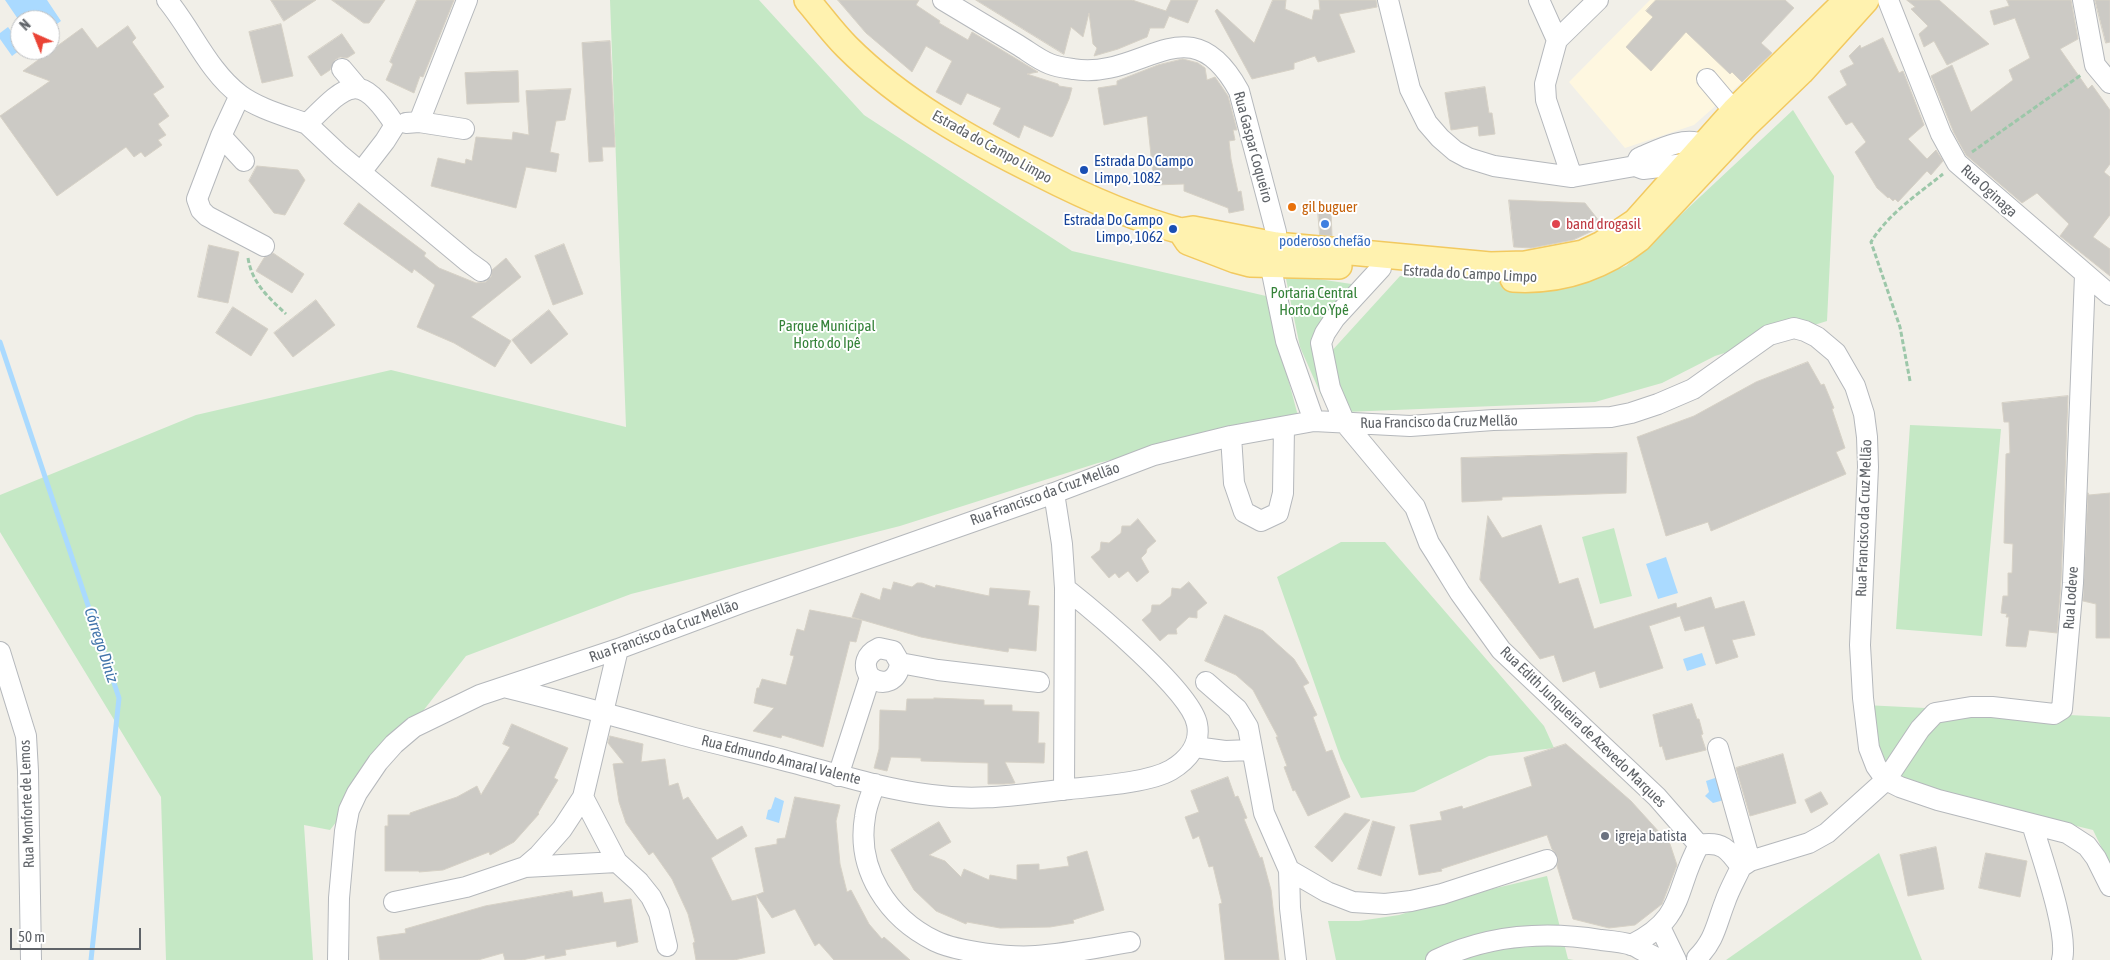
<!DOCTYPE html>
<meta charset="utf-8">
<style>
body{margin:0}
#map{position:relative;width:2110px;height:960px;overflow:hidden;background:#f1efe8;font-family:"Asap Condensed",sans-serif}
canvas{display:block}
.north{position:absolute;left:10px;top:10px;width:50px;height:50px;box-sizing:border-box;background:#fff;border:1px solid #bfc1c3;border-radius:50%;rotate:316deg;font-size:14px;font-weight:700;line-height:20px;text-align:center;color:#5f6368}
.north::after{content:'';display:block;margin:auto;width:18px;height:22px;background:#ea4335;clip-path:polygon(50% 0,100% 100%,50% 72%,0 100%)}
.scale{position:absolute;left:10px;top:928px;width:131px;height:22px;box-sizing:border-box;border:2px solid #5f6368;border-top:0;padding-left:6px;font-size:15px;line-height:18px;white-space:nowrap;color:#5f6368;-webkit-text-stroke:4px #fff;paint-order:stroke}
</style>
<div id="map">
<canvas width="2110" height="960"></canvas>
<div class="north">N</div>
<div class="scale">50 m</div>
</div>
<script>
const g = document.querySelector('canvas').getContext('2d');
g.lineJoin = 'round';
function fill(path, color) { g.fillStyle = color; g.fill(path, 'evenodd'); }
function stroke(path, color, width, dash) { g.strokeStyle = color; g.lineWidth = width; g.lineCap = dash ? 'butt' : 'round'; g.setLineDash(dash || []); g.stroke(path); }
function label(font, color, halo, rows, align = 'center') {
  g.font = font + ' "Asap Condensed",sans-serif'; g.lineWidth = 4; g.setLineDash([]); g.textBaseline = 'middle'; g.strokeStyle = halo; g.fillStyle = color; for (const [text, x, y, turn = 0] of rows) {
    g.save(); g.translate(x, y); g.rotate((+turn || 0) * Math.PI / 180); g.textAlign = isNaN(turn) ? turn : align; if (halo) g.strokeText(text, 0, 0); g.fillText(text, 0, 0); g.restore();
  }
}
fill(new Path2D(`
 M1650 0H1680L1756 70 1694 125 1625 148 1569 82Z`), '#fef7e0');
fill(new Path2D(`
 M610 0H759L864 115 1072 251 1266 296 1298 416 1098 463 900 526 631 594 466 656 330 830 304 825 313 960H166L161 797 0 532V495L196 415 391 370 626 427Z
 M1793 110 1834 176 1827 321 1715 356 1662 383 1595 402 1345 412 1328 355 1400 276 1579 283 1626 266Z
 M1285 274 1358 285 1324 325 1325 370 1322 397 1300 347Z
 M1910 425 2001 429 1982 636 1896 629Z
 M1614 528 1632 596 1600 604 1582 537Z
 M1341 542H1385L1544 726 1554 748 1489 756 1414 792 1361 798 1341 759 1277 577Z
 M1864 705 2110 717V865L2093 830 1886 780Z
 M1879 853 1922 960H1726Z
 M1547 876 1568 959 1574 960H1336L1328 921H1359L1399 915 1454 898Z`), '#c5e8c5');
fill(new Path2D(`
 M5 0H47L61 21 50 29V20H20V22Z
 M8 27 20 43V50L12 56 0 39V33Z
 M1666 557 1678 593 1658 599 1646 564Z
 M1702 653 1706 665 1687 671 1683 659Z
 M1718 777 1724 800 1713 803 1705 796 1709 792 1706 781Z
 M775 797 784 801 779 823 766 819 768 810 771 809Z`), '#aadaff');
stroke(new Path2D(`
 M0 342 119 698 91 960`), '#aadaff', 5);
const building = new Path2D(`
 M271 0H316L284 21Z
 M332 0H385L369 23H364Z
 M417 0H454L423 77 420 76 414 93 386 80 393 64 390 62Z
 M838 0H919L916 5 940 21 939 23 968 40 972 32 1038 72 1027 74 1058 84 1059 86 1072 88 1069 99 1053 136 1051 137 1024 125 1019 138 993 124 1001 108 967 93 961 105 936 92 952 61 926 46 912 72 866 33Z
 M976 0H1132L1166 11 1171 0H1198L1188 23 1169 16 1164 28H1150L1147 37 1118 49 1094 56 1097 48 1093 44 1089 13 1083 37 1071 27 1064 54Z
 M1273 0H1286L1285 9 1312 20 1314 10H1320L1319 0H1376L1377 7 1339 14 1355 52 1318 62 1315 56 1294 63V69L1252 79 1215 11 1217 9 1254 43Z
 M1656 0H1785L1794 8 1761 43 1772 53 1742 82 1732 72 1730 74 1686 32 1651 71 1626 47 1653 17 1646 11Z
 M1907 0H1939L1989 44 1947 65 1934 41 1924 47 1919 34 1928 26 1911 9 1915 7Z
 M2007 0H2071L2078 39 2060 49 2088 89 2092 85 2110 110V164L2104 172 2110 177V215L2093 237 2110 249V276L2060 236 2069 224 2037 193 2022 203 1966 155 1954 133 1931 76 1952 65 1971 112 2013 80 2009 70 2030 58 2015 18 1994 25 1990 11 2009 6Z
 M2095 0H2110V42L2106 43Z
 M281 24 293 76 262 83 249 32Z
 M128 26 136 38 132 42 164 87 153 94 169 116 158 124 166 135 158 140 162 145 145 157 141 152 134 157 126 147 57 196 0 116 50 81 23 71 82 28 97 48Z
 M342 34 355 53 347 58 340 57 335 60 330 70 321 76 308 57Z
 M1883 38 1899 73 1903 71 1924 125 1908 139 1927 159 1936 150 1943 161 1931 175 1927 171 1898 202 1895 199 1893 201 1889 197 1888 198 1877 188 1855 152 1866 142 1852 122 1846 125 1828 97 1847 85 1840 71 1854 64 1849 56 1860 45 1861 48Z
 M610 41 615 147H602L603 161 589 162 582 43Z
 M1183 59 1198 63 1205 68 1207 80 1215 77 1228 96 1237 130H1233L1235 140 1229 141 1231 159 1238 192 1241 191 1244 210 1229 213 1228 208 1184 191V184L1154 185 1147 116 1104 125 1098 88 1117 85V81L1158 65Z
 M518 71 519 102 467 104 465 73Z
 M1485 87 1489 113H1492L1495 134 1479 136 1478 126 1451 130 1445 93Z
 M571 89 565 120 556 121 550 152 559 154 556 172 526 167 516 208 431 186 438 158 465 164 466 159 472 161 476 137 512 140 513 132 529 135 526 91Z
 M257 166 298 170 305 180 285 215 274 213 249 181Z
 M1509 200 1585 203 1603 226 1573 240 1531 248 1514 247Z
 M359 203 426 253 424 256 439 268 476 283 486 282 491 277 492 270 506 258 521 277 471 317 511 341 495 367 454 343 417 327 435 285 414 269 412 273 344 224Z
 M1318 211H1331L1332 236 1320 235Z
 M564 244 583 294 553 305 535 256Z
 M209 245 239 252 228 303 198 297Z
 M273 253 304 274 292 293 256 271 264 258Z
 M316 300 335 325 293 357 274 333Z
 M233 307 268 329 251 356 216 333Z
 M549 310 568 334 531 364 512 340Z
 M1808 362 1821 385 1824 384 1834 408 1832 409 1845 448 1836 452 1846 474 1711 531 1708 522 1666 536 1637 437 1694 416 1756 382Z
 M2068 396 2061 582 2057 633 2029 630 2026 647 2006 646 2009 617H2006L2007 614 2001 613 2003 596H2008V573H2012L2013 544 2004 543 2006 454 2010 453 2009 422H2004L2002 403Z
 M1627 453 1626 493 1502 497V500L1462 502 1461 458Z
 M2088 493 2089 495 2110 493V638H2096V604L2083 601Z
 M1488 516 1502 538 1541 525 1559 584 1578 578 1594 629 1676 603 1677 608 1711 597 1715 609 1744 601 1755 635 1732 640 1738 657 1716 664 1704 626 1685 631 1680 616 1649 626 1663 668 1600 688 1595 671 1563 682 1554 655 1540 659 1480 580Z
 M1138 519 1156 541 1147 549 1146 553 1141 558 1149 572 1137 582 1128 571 1119 578 1115 573 1109 578 1091 557 1100 550 1101 542 1109 543 1121 533 1122 526H1130Z
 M894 582 912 587 917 583H922L935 588 936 585 989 596 990 588 1030 591 1028 605 1039 606 1036 651 1009 648 1008 652 958 644 921 637 852 617 861 593 880 600 883 588 891 590Z
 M1189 582 1207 603 1197 611V618L1189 617 1176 629 1177 634H1168L1160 641 1142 620 1151 612 1152 605H1160L1171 596 1172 588 1180 589Z
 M810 610 862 620 856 642 850 641 823 747 782 735 781 738 753 731 774 708 754 703 757 688H759L762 679 786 685 794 656 790 655 797 629 804 631Z
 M1225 615 1263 631 1294 659 1309 683 1303 686 1317 715 1313 717 1326 752 1332 750 1350 797 1308 816 1295 790 1293 791 1284 767 1287 766 1276 737H1278L1253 690 1236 675 1205 661Z
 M934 698 984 700V705H1012V711L1039 712 1038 743H1045L1044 763 1005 762 1015 783 1004 784H988V763L921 761V758L891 757 887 771 874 768 879 749 880 710 906 711 907 699H934Z
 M1692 704 1697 719H1699L1703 734 1701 735 1706 750 1666 760 1662 746 1660 747 1653 715Z
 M512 724 568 748 554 778 558 780 538 813 539 814 514 842 490 855 489 852 443 870 419 872V871H385V826H388V815H410V813L457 797 477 786 481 795 510 747 503 744Z
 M610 736 643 744 641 762 665 759 669 786 678 783 683 800 688 797 717 840 742 826 747 836 711 858 732 901 756 895 765 953 734 960H696L693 943 695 942 688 914 672 879 653 852 649 855 626 823 619 802 613 764 624 763 608 743Z
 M1566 744 1631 801 1670 844 1677 865 1662 904 1635 925 1609 928 1573 919 1557 866 1558 857 1552 849 1547 835 1441 869 1442 871 1419 875 1410 825 1442 820 1440 812 1462 806 1463 809 1532 786 1524 758Z
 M1783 754 1796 803 1750 816 1736 768Z
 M1228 777 1235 797 1238 796 1247 818 1244 819 1260 858 1262 857 1271 890 1279 960H1225L1219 904 1222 903 1213 866 1209 867 1199 836 1193 839 1185 817 1199 812 1191 791Z
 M1821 792 1828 804 1811 813 1805 800Z
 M795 797 840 805 836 821 840 864 847 892 851 890 869 924 882 939 884 937 910 960H834L819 943 815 946 795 909 772 918 756 895 764 892 755 848 777 844V839L785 838Z
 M1345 813 1370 820 1332 862 1315 847Z
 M1373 821 1395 827 1381 876 1358 869Z
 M939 822 951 842 929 855 945 861 961 877 964 869 989 880 990 875 1017 880V865L1039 864V870L1069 866 1067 857 1087 851 1104 910 1073 920 1074 923 1050 927 1000 928 967 922 966 924 936 911 914 890 891 850Z
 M1936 847 1944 889 1908 896 1900 855Z
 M1986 853 2027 861 2020 897 1979 888Z
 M572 891 573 897 602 892 604 903 631 899 638 942 617 947 616 941 565 950 566 955 545 959V955L522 960H505L503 953 478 960H380L377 937 406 933 405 929 485 906Z`);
fill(building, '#cccac5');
stroke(building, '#d6d1c6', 1);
const minor = new Path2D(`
 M167 0C192 30 208 71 240 95 259 109 286 116 307 124
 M943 0C968 15 993 30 1018 45 1028 51 1039 60 1050 64 1057 67 1066 68 1073 69 1143 81 1189 0 1239 91L1276 232V245
 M1388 0 1410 89 1427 123 1440 138 1455 151 1468 158 1494 166 1572 177 1635 166 1643 169 1685 164 1693 170
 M1539 0 1557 40 1545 84 1546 100 1572 177
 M1888 0 1941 134 1957 163 2110 295
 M2083 0 2095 65 2110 83
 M1557 40 1598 0
 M342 69 358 88
 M1707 79 1734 111
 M240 95 221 136 197 199 201 210 207 216 264 246
 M419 122 467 0
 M406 123 419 122 464 129
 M221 136 244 161
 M1635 166 1639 158C1656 151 1685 135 1703 145 1706 147 1709 151 1712 153
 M361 172 385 141 395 125C359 70 348 83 307 124L340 155 467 261 481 271
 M1280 256 1270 263 1286 341 1314 421
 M1381 268 1335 318 1325 333 1321 343 1330 388 1345 423 1415 507 1429 543 1436 554 1460 593 1501 650 1657 797 1699 845C1722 841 1728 849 1741 867L1750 861 1809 843 1827 833 1886 780 1920 729 1935 713 1971 707H1992L2054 714 2062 709 2073 583 2085 275
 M1231 436 1234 483 1244 512 1261 521 1278 513 1283 493 1284 427
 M1054 493 1062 544 1065 588 1064 790
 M0 652 26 736 28 771 31 960
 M900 663 938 670 1039 682
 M1206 682 1237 709 1248 727 1264 813 1289 870 1327 892 1353 902 1385 904 1411 901 1442 894 1547 860
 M504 687C562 701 618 717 676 733 715 744 755 752 794 763 839 775 884 789 931 795 981 802 1021 794 1070 789 1098 786 1148 783 1171 770 1188 760 1201 744 1197 724 1191 691 1094 611 1065 588
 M1195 747 1225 751 1252 750
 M1718 748 1750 861
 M838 776 870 677C862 665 866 654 879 648L893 651 900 663C898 681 884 687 870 677
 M875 784C871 795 866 806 865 817 856 870 888 918 935 941 958 952 1010 958 1036 956 1067 954 1099 947 1130 942
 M583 797 617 862 639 882 651 897 659 913 667 946
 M2032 824C2041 855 2069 932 2062 960
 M525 867 539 855 562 829 583 797 618 649
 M1289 870 1290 908 1296 960
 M394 902 466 887 525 867 617 862
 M1660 927 1676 960
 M1631 945C1686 918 1674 890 1699 845
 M1697 958C1715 940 1716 925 1725 902 1729 890 1736 878 1741 867
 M338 960 339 898 345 831 349 810 357 793 378 762 394 744 414 727 480 695 618 649 744 602 1054 493 1154 455 1231 436 1314 421 1410 426 1493 420 1611 417 1631 413 1658 404 1693 389 1769 335 1794 328 1805 331 1817 337 1836 353 1855 386 1864 414 1867 437 1868 467 1860 645 1863 698 1869 748 1876 766 1886 780 1900 787 1938 800 2067 833 2087 846 2096 858 2110 886
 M1436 960C1488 935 1545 931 1601 940 1611 941 1623 942 1632 945 1642 949 1651 957 1663 960`);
const major = new Path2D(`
 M807 0C820 15 832 32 847 47 902 102 971 140 1040 174 1085 197 1132 218 1181 231L1193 229 1276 245 1490 265 1525 264 1583 253 1602 244 1635 222 1734 111 1847 0
 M1182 233 1188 242 1235 260 1250 264 1339 266
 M1513 279C1561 282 1602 268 1639 239L1746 125 1801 72 1866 0`);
stroke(minor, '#b5b8bc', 22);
stroke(major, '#f2c960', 28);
stroke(new Path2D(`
 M1972 152 2081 75
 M248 258C252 283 268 297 286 314
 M1910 381 1900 327 1871 242C1888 214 1918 194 1943 174`), '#9cc7a9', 3, [5, 2.5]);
stroke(minor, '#fff', 20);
stroke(major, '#fff2af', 25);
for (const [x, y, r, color] of [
 [1084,170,5,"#1a4fb4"],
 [1292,207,5,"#e8710a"],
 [1325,224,5,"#3f7fe0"],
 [1556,224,5,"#e0444e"],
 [1173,229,5,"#1a4fb4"],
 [1605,836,5,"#6b7280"]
]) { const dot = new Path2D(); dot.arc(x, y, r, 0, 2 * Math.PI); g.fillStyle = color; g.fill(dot); stroke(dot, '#fff', 2); }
label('15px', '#5f6368', '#fff', [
 ["Estrada do Campo Limpo",992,147,29],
 ["Rua Gaspar Coqueiro",1253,147,75],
 ["Rua Oginaga",1989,191,42],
 ["Estrada do Campo Limpo",1470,274,3],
 ["Rua Francisco da Cruz Mellão",1439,422,-1],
 ["Rua Francisco da Cruz Mellão",1045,494,-20],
 ["Rua Francisco da Cruz Mellão",1864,518,-88],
 ["Rua Lodeve",2071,598,-86],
 ["Rua Francisco da Cruz Mellão",664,631,-20],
 ["Rua Edith Junqueira de Azevedo Marques",1583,727,44],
 ["Rua Edmundo Amaral Valente",781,760,14],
 ["Rua Monforte de Lemos",27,804,-92]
]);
label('15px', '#164399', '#fff', [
 ["Estrada Do Campo",1094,161],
 ["Limpo, 1082",1094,178],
 ["Estrada Do Campo",1163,220,"right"],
 ["Limpo, 1062",1163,237,"right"]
], 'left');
label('15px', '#c56008', '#fff', [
 ["gil buguer",1302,207]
], 'left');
label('15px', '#be3a42', '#fff', [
 ["band drogasil",1566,224]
], 'left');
label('15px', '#366cbe', '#fff', [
 ["poderoso chefão",1325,241]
]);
label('15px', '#348238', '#fff', [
 ["Portaria Central",1314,293],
 ["Horto do Ypê",1314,310],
 ["Parque Municipal",827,326],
 ["Horto do Ipê",827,343]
]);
label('15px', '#5b616d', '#fff', [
 ["igreja batista",1615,836]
], 'left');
label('italic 16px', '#4174aa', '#fff', [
 ["Córrego Diniz",101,645,72]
]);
</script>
